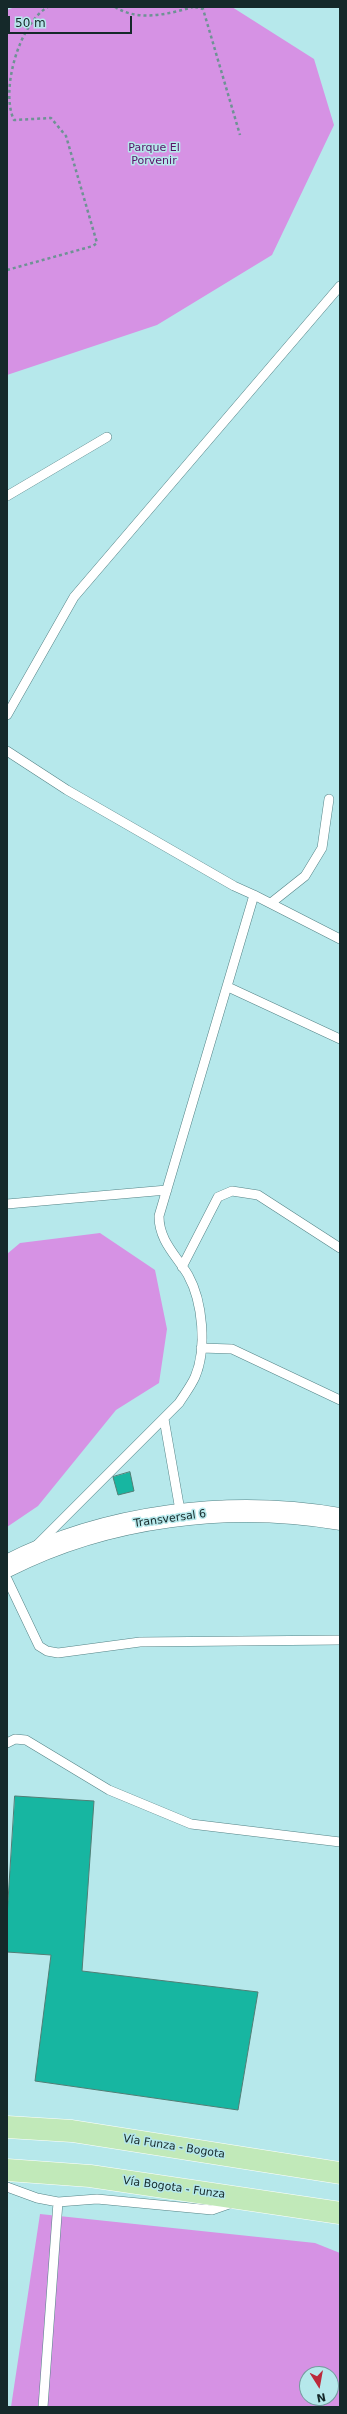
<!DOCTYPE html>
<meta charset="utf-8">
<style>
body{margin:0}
#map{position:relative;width:347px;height:2414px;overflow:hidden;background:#b6e8eb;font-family:"DejaVu Sans",sans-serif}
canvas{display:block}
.frame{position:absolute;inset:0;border:8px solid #15292a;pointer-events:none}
.north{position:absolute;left:299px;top:2366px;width:40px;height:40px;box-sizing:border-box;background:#b6e8eb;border:1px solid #769c9e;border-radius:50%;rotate:169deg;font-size:11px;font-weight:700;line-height:16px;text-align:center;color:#15292a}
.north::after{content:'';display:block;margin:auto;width:14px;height:18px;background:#bb2a3b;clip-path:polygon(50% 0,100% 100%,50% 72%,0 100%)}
.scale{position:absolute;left:8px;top:16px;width:124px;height:18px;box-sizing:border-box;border:2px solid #15292a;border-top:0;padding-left:5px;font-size:12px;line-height:14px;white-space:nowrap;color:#15292a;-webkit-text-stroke:3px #b6e8eb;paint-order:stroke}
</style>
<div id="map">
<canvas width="347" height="2414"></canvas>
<div class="frame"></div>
<div class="north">N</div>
<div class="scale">50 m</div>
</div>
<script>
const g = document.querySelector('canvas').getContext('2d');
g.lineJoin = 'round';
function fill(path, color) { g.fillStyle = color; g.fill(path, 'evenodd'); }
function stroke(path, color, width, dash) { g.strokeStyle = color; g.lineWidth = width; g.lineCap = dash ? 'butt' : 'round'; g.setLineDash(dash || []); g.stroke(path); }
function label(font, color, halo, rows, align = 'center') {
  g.font = font + ' "DejaVu Sans",sans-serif'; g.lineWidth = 3; g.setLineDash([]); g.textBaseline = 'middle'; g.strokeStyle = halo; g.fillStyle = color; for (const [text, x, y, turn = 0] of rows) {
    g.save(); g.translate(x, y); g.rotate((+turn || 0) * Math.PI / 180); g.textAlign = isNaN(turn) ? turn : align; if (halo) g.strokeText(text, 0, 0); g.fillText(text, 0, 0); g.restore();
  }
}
fill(new Path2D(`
 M15 7H232L314 59 334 125 272 255 157 325 7 375V10Z
 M100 1233 155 1270 167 1329 159 1383 116 1410 38 1506 7 1527V1254L20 1243Z
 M40 2214 315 2243 340 2253V2407H11ZM307 2374H331V2398H307Z`), '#d692e4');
const building = new Path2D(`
 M130 1472 134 1491 118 1495 113 1477Z
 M15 1796 94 1801 82 1971 258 1992 238 2110 35 2081 51 1955 7 1952V1917Z`);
fill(building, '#17b6a1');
stroke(building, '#517e75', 1);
const service = new Path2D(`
 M7 496 107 437
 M7 715 74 597 340 286
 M7 751 67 790 234 886 254 895 159 1216C159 1241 176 1255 188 1275 203 1302 207 1349 195 1377 191 1386 184 1395 179 1403L37 1545
 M254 895 340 939
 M271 903 305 876 322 848 329 799
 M228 987 340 1039
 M7 1204 167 1190
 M182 1267 218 1197 232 1191 258 1195 340 1248
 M201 1348 232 1349 340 1400
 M164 1419 181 1516
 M7 1579 39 1646 47 1651 58 1653 140 1642 340 1640
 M7 1743 15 1739 26 1740 109 1790 191 1824 340 1842
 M7 2187 37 2198 58 2202 97 2199 212 2210 232 2203
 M43 2407 58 2202`);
const tertiary = new Path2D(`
 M7 1566C107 1515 230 1500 340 1519`);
const primary = new Path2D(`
 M7 2127 72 2131 340 2173
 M7 2170 90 2176 340 2213`);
stroke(service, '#548386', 10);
stroke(tertiary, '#548386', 23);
stroke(primary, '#fff', 23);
stroke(new Path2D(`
 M115 7C139 22 168 14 193 7
 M195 7 203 9 240 135
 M7 270 93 246 97 243 66 136 51 118 14 120C0 91 19 23 48 7`), '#6e9294', 2.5, [3, 3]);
stroke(service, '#fff', 9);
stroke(tertiary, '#fff', 22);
stroke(primary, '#c1e9b9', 22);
label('11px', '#591167', '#b6e8eb', [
 ["Parque El",154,148],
 ["Porvenir",154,161]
]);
label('11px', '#15292a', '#b6e8eb', [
 ["Transversal 6",170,1519,-8],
 ["Vía Funza - Bogota",174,2147,9],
 ["Vía Bogota - Funza",174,2188,8]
]);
</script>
